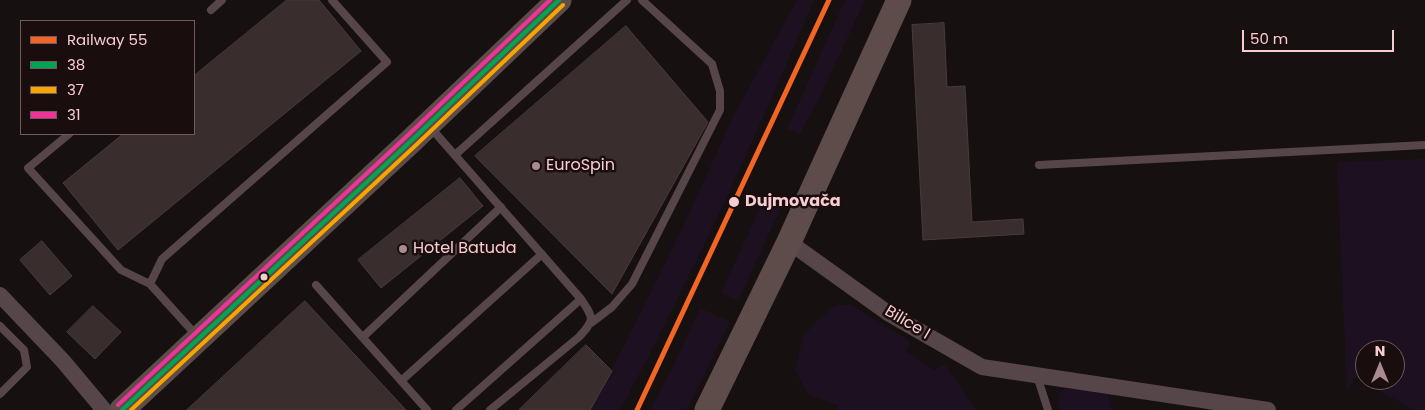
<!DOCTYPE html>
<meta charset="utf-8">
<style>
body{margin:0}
#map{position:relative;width:1425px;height:410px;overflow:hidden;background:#171011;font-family:Poppins,sans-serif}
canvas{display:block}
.legend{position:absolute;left:20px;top:20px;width:175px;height:115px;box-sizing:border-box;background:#1a0d0e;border:1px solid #735a5c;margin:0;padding:6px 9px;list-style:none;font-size:15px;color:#f8cdd2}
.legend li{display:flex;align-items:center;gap:10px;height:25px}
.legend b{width:25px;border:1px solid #735a5c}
.north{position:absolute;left:1355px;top:340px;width:50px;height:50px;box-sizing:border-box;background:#1a0d0e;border:1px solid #735a5c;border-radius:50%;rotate:0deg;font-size:14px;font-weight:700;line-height:20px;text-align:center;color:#f8cdd2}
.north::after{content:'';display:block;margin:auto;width:18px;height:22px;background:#a98b8e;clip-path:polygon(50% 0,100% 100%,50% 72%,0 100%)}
.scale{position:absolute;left:1242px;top:30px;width:152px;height:22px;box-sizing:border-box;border:2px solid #f8cdd2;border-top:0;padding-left:6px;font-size:15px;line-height:18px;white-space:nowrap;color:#f8cdd2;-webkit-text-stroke:4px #1a0d0e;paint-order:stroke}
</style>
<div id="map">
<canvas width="1425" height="410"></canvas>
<ul class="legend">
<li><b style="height:6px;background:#f26522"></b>Railway 55</li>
<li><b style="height:6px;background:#00a651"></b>38</li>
<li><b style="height:6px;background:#f7a600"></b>37</li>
<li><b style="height:6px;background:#ef339a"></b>31</li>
</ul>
<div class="north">N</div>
<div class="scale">50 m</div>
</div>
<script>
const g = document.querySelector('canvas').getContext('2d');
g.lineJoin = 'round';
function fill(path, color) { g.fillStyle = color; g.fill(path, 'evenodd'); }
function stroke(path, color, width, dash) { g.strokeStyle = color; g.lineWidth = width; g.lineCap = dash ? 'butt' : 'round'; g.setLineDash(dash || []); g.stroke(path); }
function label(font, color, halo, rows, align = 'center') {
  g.font = font + ' Poppins,sans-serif'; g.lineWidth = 5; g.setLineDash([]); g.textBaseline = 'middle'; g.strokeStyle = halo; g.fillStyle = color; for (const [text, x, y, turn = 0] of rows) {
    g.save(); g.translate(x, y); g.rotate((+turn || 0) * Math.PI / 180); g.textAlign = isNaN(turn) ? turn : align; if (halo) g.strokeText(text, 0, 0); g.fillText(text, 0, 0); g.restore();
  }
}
fill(new Path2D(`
 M797 0H814C755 139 692 277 620 410H588L623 348 682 229 734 115Z
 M845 0H865L820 96 800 134 787 129Z
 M1425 159V410H1414L1355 377 1347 392 1337 162ZM1365 350H1395V380H1365Z
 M766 195 783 203 738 301 721 293Z
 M837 305H852L911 342 906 351 934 370 945 365 976 410H837L839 405 809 395 795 371 803 336 822 316Z
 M700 308 730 322 687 410H650L671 371Z
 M1066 388 1108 393 1111 408 1120 410H1060L1058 402 1059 393Z`), '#1d1121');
const building = new Path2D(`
 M287 0H319L361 51 118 250 63 183 123 134H194V76Z
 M944 23 947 87 965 86 972 222 1023 219 1024 234 923 240 912 25Z
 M626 26 708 122 612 294 475 156Z
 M460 178 483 206 381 288 358 260Z
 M42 241 72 276 50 295 20 260Z
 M305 301 406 410H187Z
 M93 306 121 332 95 359 67 332Z
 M586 345 612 371 590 410H519Z`);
fill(building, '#392d2e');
stroke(building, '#4a3a3c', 1);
stroke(new Path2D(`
 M211 10 222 0
 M431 128 581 299C594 319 595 319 579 337L490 410
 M69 134 28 168 121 270 150 284
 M455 155 627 0
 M1039 165 1425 145
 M316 285 427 410
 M591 323 612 307 632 284 720 110V91L712 64 642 0
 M0 326 24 350 27 367 0 394
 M196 335 150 284 162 259 387 62 332 0
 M363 337 501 207
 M1037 376 1048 410
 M401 381 542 254
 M456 410 581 299`), '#574649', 8);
stroke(new Path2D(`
 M789 242 888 313 982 367 1268 410
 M0 295 63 361 104 410`), '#574649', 16);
stroke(new Path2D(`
 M122 410 411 141 559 0
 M707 410 789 242 899 0`), '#5d4c49', 25);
stroke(new Path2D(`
 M122 410 411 141 559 0`), '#00a651', 4);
stroke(new Path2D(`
 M131 410 415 146 563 5`), '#f7a600', 4);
stroke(new Path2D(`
 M118 405 407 136 550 0`), '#ef339a', 4);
stroke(new Path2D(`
 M637 410 829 0`), '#f26522', 5);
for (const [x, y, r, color] of [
 [536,166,5,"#a98b8e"],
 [734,202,6,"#f8cdd2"],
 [403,249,5,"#a98b8e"],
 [264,277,4.5,"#f8cdd2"]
]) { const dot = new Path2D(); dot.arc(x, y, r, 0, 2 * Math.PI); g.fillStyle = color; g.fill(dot); stroke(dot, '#1a0d0e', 2); }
label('16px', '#f8cdd2', '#1a0d0e', [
 ["EuroSpin",546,166],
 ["Hotel Batuda",413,249]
], 'left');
label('bold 16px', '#f8cdd2', '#1a0d0e', [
 ["Dujmovača",745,202]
], 'left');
label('16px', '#f8cdd2', '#1a0d0e', [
 ["Bilice I",907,323,31]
]);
</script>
